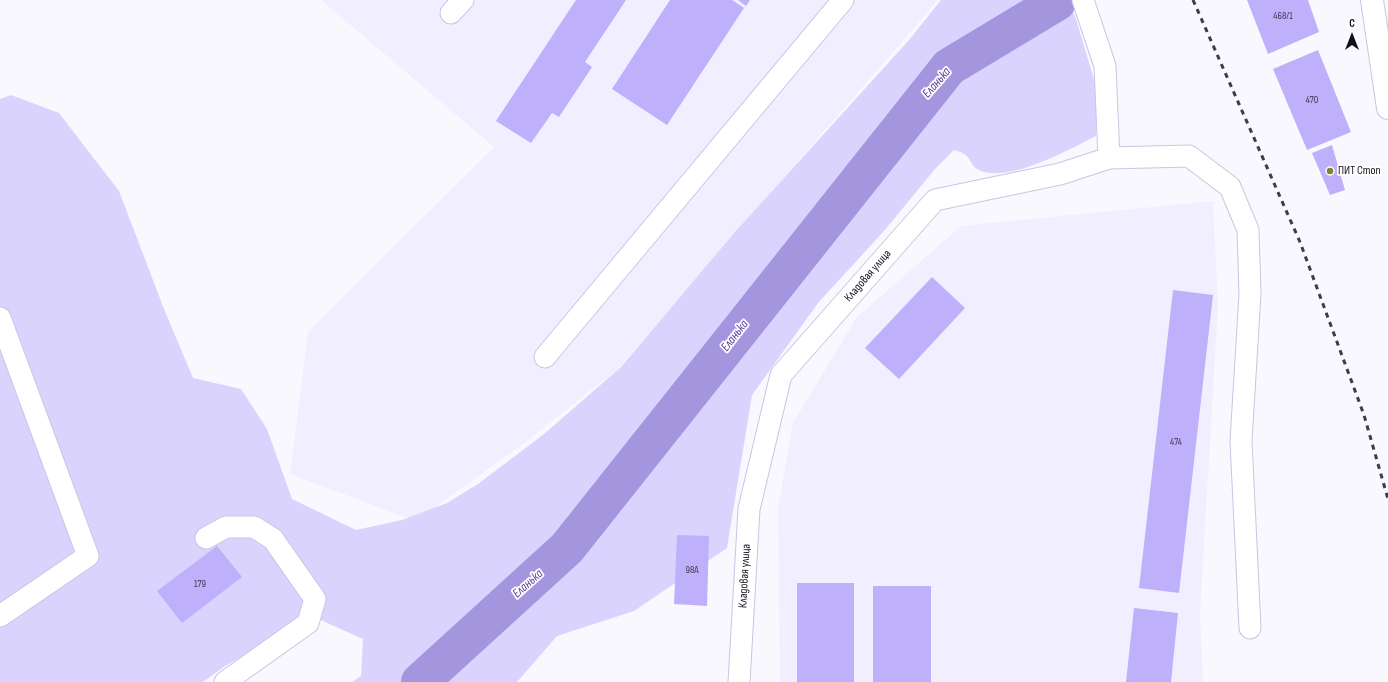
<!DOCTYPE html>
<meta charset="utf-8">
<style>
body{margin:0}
#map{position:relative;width:1388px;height:682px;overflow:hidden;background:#f9f8fe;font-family:"Sofia Sans Condensed",sans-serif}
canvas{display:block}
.north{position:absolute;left:1332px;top:16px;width:40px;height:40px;-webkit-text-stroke:3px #fff;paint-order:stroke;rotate:0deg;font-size:11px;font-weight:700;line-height:16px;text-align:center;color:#110f1a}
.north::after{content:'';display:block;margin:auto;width:14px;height:18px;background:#110f1a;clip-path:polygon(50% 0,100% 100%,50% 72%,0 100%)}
</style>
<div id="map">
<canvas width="1388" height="682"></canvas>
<div class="north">С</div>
</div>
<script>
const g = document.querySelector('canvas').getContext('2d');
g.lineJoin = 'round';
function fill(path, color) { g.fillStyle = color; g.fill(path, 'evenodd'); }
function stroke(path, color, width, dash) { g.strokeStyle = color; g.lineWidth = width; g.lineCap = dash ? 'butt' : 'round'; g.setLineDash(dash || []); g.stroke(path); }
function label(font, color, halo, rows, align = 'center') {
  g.font = font + ' "Sofia Sans Condensed",sans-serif'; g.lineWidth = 3.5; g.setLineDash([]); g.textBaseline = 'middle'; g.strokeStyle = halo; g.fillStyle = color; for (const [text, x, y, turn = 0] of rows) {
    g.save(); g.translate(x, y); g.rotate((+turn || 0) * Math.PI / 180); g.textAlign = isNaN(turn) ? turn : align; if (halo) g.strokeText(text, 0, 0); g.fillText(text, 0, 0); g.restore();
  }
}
fill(new Path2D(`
 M321 0H938L618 369 527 441 416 521 290 474 308 332 494 147Z
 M1213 201 1218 307 1200 613 1203 682H780L778 508 793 423 857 317 961 226Z`), '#f1efff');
fill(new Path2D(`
 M941 0H1068L1076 19 1098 93 1096 136C1070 149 1008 184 979 170 968 165 974 155 954 150L935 169 884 231 818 303 752 395 727 548 634 611 557 636 517 682H352L361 676 363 639 314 617 225 666 203 682H0V99L11 95 59 113 119 191 164 309 193 378 241 389 267 429 292 499 356 530 402 520 447 503 478 484 544 434 621 367 735 232 909 40Z`), '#dad3fd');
stroke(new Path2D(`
 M420 682 567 548 949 67 1057 2`), '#a496de', 38);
fill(new Path2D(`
 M576 0H626L585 62 592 67 559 117 552 113 531 143 496 121Z
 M670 0H732L744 8 667 125 612 89Z
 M738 0H750L746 6Z
 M1247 0H1308L1319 32 1268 54Z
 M1318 50 1351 132 1307 150 1273 69Z
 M1332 145 1345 190 1330 195 1312 153Z
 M932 277 965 308 899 379 865 348Z
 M1173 290 1213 295 1179 593 1139 588Z
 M677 535 709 536 707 606 674 604Z
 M217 546 242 577 182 623 157 591Z
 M797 583H854V682H797Z
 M873 586H931V682H873Z
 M1134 608 1178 613 1171 682H1126Z`), '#beb0fa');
const minor = new Path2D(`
 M451 13 463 0
 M1109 158 1189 156 1230 187 1248 230 1250 294 1241 441 1250 628
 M0 318 88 556 0 616
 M545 357 843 0
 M206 538 226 527H254L273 539 315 599 308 623 225 682
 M739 682 749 509 781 375 935 200 1060 174 1109 158 1105 66 1083 0`);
const major = new Path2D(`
 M1372 0 1388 108`);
stroke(minor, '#c9c5e3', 23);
stroke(major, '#c9c5e3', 24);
stroke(minor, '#fff', 21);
stroke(major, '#fff', 22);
stroke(new Path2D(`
 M1193 0 1300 242 1364 415 1388 499`), '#3e3c46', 3, [5, 5]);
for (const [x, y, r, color] of [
 [1330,171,4,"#7d822d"]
]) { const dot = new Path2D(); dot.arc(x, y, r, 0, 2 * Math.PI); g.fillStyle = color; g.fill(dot); stroke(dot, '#fff', 1.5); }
label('10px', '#3c3752', null, [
 ["468/1",1283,16],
 ["470",1312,100],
 ["474",1176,442],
 ["98А",692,570],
 ["179",200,584]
]);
label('12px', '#110f1a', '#fff', [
 ["ПИТ Стоп",1338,171]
], 'left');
label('12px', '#110f1a', '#fff', [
 ["Кладовая улица",868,276,-49],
 ["Кладовая улица",745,576,-87]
]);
label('italic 13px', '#584196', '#fff', [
 ["Еланька",937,83,-49],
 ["Еланька",735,336,-52],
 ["Еланька",528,584,-42]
]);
</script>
